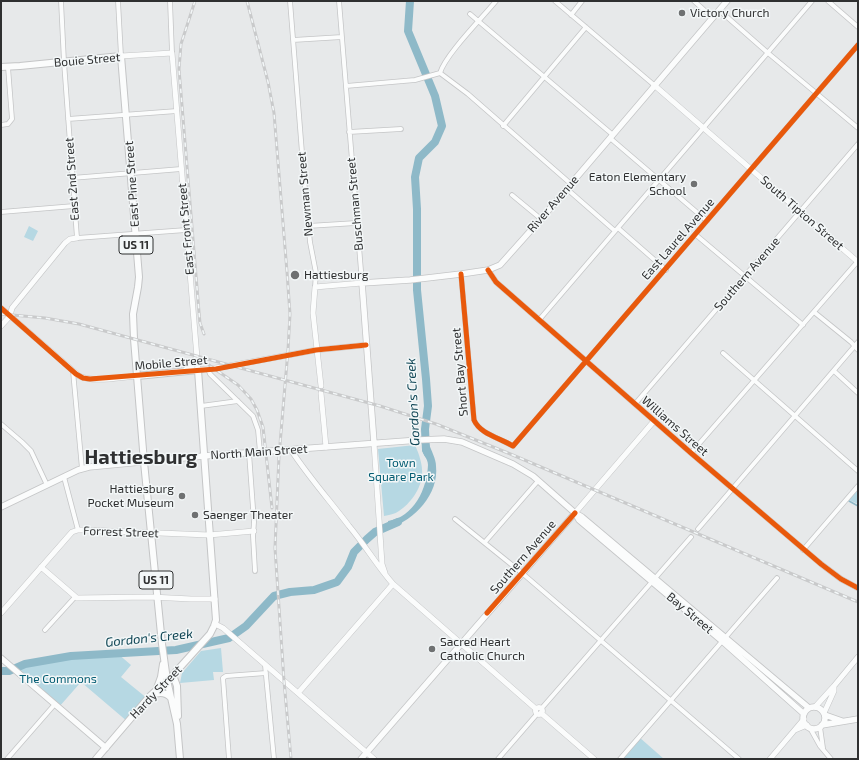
<!DOCTYPE html>
<style>
body{margin:0}
#map{position:relative;width:859px;height:760px;overflow:hidden;background:#e7e9ea;font-family:"Exo 2",sans-serif}
canvas{display:block}
.frame{position:absolute;inset:0;border:2px solid #2f3031;pointer-events:none}
</style>
<div id="map">
<canvas width="859" height="760"></canvas>
<div class="frame"></div>
</div>
<script>
const g = document.querySelector('canvas').getContext('2d');
g.lineJoin = 'round';
function fill(path, color) { g.fillStyle = color; g.fill(path, 'evenodd'); }
function stroke(path, color, width, dash) { g.strokeStyle = color; g.lineWidth = width; g.lineCap = dash ? 'butt' : 'round'; g.setLineDash(dash || []); g.stroke(path); }
function label(font, color, halo, rows, align = 'center') {
  g.font = font + ' "Exo 2",sans-serif'; g.lineWidth = 3; g.setLineDash([]); g.textBaseline = 'middle'; g.strokeStyle = halo; g.fillStyle = color; for (const [text, x, y, turn = 0] of rows) {
    g.save(); g.translate(x, y); g.rotate((+turn || 0) * Math.PI / 180); g.textAlign = isNaN(turn) ? turn : align; if (halo) g.strokeText(text, 0, 0); g.fillText(text, 0, 0); g.restore();
  }
}
fill(new Path2D(`
 M29 226 38 231 33 241 24 237Z
 M415 445C419 454 423 465 422 475 421 489 410 504 399 511 395 514 389 515 384 516L378 449Z
 M858 489V504L849 500Z
 M221 648 223 672H213L214 680 180 683 182 673 201 651Z
 M117 653 131 665 121 677 148 699 128 722 81 682 59 707 14 669C45 656 84 655 117 653Z
 M639 737 664 759H620Z`), '#b6d8e3');
fill(new Path2D(`
 M429 444C431 450 436 459 436 466 439 494 415 520 389 528L388 521C414 517 427 489 428 465 428 457 421 455 422 445Z`), '#8eb9c8');
stroke(new Path2D(`
 M849 501 858 506`), '#8eb9c8', 1.5);
stroke(new Path2D(`
 M410 1 408 31 435 96 442 126 435 142 419 158 415 177 417 209V290L426 379 428 406 425 429 426 450 428 454
 M1 671H9L25 664 71 656 176 650 229 638 246 626 274 596 290 592 314 590 337 582 348 567 354 552 367 539 375 532 398 522`), '#8eb9c8', 8);
const minor = new Path2D(`
 M61 1 64 62 77 238 186 230
 M118 1 121 56
 M170 1 172 53
 M290 1 304 178 310 242 316 273 315 287
 M339 1 362 283
 M555 1 654 85
 M694 1 713 18
 M828 1 858 27
 M719 10 768 53 858 128
 M470 14 613 135
 M571 15 582 1
 M293 40 342 37
 M440 73C445 55 483 17 496 1
 M346 86 415 80 440 73 468 94 571 184
 M68 119 177 111
 M1 125 8 124 12 119 8 67
 M503 126 586 27
 M349 132 401 129
 M610 138 707 221
 M72 178 181 169
 M567 189 615 231
 M512 195 541 219
 M1 212 74 206
 M308 226 356 223
 M618 228 666 270
 M696 235 803 325
 M461 274 474 420C480 434 500 438 513 446L858 45
 M814 312 851 342 858 350
 M539 320 812 1
 M723 353 858 471
 M208 369 210 374 253 416 258 430 260 452
 M73 371 82 469
 M834 371 858 393
 M635 404 858 144
 M201 406 238 401
 M1 424 22 442 31 451 47 485
 M249 453 254 522 253 536 255 571
 M691 453 858 261
 M64 477 78 530
 M455 519 522 573 739 759
 M698 529 858 342
 M485 542 538 481
 M803 550 858 486
 M45 630 75 597
 M265 665 274 759
 M541 709 691 537
 M820 727 823 748
 M810 728 820 746 831 759
 M7 759 55 704
 M229 759 223 678 226 676 266 673
 M498 759 537 714
 M620 759 777 578`);
const tertiary = new Path2D(`
 M121 56 172 53 198 370 223 367 316 350 366 345
 M654 85 858 262
 M488 270 496 282 691 453 821 564 841 579 858 588
 M1 308 79 376C94 383 120 377 137 376
 M1 326 10 316 12 308 65 243 70 239 77 238
 M321 386 313 313 315 287 362 283
 M321 393 326 447
 M374 443 382 564 385 573
 M291 450C308 476 330 501 349 526 365 545 377 566 393 584L536 709
 M575 513 654 421
 M41 567 77 598 151 597 191 599H215
 M1 613 72 532 78 530H85L209 535 254 531
 M215 624 223 628 374 759
 M298 693 393 584
 M815 707 834 686 858 657
 M535.5 711a3.5 3.5 0 1 1 7 0a3.5 3.5 0 1 1-7 0Z
 M541 713 594 759
 M824 713 834 691V686
 M795 730 807 725
 M770 759 804 719`);
const secondary = new Path2D(`
 M374 443 362 283 410 280 461 274 488 270 500 265 541 219 727 1
 M1 507 78 470 89 467 204 456 419 440 444 439 462 442 513 464 533 476 575 513 582 517 809 708
 M575 513 579 520 722 641 804 714
 M1 658 106 748
 M803 718a11 11 0 1 1 22 0a11 11 0 1 1-22 0Z
 M825 715 842 721
 M822 725 858 719
 M361 759 575 513`);
const primary = new Path2D(`
 M1 67 20 66 121 56 139 277 138 287 133 314 134 339 144 462 162 644 167 680 177 724 180 759
 M185 371 192 365 197 358
 M173 675 177 686 178 716
 M157 688 161 677 163 664
 M152 695C159 692 166 692 171 698
 M96 759 149 697 173 675 210 634 214 626 216 620 198 370 137 376`);
stroke(minor, '#c4c5c6', 5.5);
stroke(tertiary, '#c4c5c6', 6);
stroke(secondary, '#c4c5c6', 7);
stroke(primary, '#c4c5c6', 8);
stroke(minor, '#fbfcfc', 4);
stroke(tertiary, '#fbfcfc', 5);
stroke(secondary, '#fbfcfc', 5.5);
stroke(primary, '#fbfcfc', 6);
const rail = new Path2D(`
 M195 1 181 44 179 69 199 312 200 323 204 334
 M247 1 268 82 274 113 287 272 290 314 288 350 279 456 275 548 284 681 291 759
 M1 314 45 318 79 324 380 406 436 424 508 453 858 602
 M203 361 238 385 251 399 257 410 263 427 272 508`);
stroke(rail, '#c9cacb', 3);
stroke(rail, '#f3f7f8', 1.5, [4.5]);
stroke(new Path2D(`
 M488 270 496 282 691 453 821 564 841 579 858 588
 M461 274 474 420C480 434 500 438 513 446L858 45
 M1 308 76 374 83 378 90 379 216 369 316 350 366 345
 M487 613 575 513`), '#e8590c', 5);
for (const [x, y, r, color] of [
 [682,13,4,"#6f7172"],
 [694,184,4,"#6f7172"],
 [295,275,5,"#6f7172"],
 [182,496,4,"#6f7172"],
 [195,515,4,"#6f7172"],
 [432,649,4,"#6f7172"]
]) { const dot = new Path2D(); dot.arc(x, y, r, 0, 2 * Math.PI); g.fillStyle = color; g.fill(dot); stroke(dot, '#f3f7f8', 1.5); }
for (const [x, y, w] of [
 [136,245,34],
 [156,580,34]
]) { const box = new Path2D(); box.roundRect(x - w / 2, y - 9, w, 18, 3); g.fillStyle = '#f3f7f8'; g.fill(box); stroke(box, '#2f3031', 1); }
label('bold 11px', '#2f3031', null, [
 ["US 11",136,245],
 ["US 11",156,580]
]);
label('12px', '#2f3031', '#f3f7f8', [
 ["Victory Church",690,13],
 ["Eaton Elementary",686,177,"right"],
 ["School",686,191,"right"],
 ["Hattiesburg",304,275],
 ["Hattiesburg",174,489,"right"],
 ["Pocket Museum",174,503,"right"],
 ["Saenger Theater",203,515],
 ["Sacred Heart",440,642],
 ["Catholic Church",440,656]
], 'left');
label('12px', '#2f3031', '#f3f7f8', [
 ["Bouie Street",87,60,-5],
 ["East 2nd Street",72,179,-94],
 ["East Pine Street",132,184,-94],
 ["Newman Street",305,194,-95],
 ["Buschman Street",355,204,-95],
 ["River Avenue",553,204,-49],
 ["South Tipton Street",802,213,41],
 ["East Front Street",186,229,-95],
 ["East Laurel Avenue",678,239,-49],
 ["Southern Avenue",747,274,-49],
 ["Mobile Street",171,363,-5],
 ["Short Bay Street",460,372,-95],
 ["Williams Street",675,426,41],
 ["North Main Street",259,452,-4],
 ["Forrest Street",121,532,2],
 ["Southern Avenue",523,557,-49],
 ["Bay Street",690,613,40],
 ["Hardy Street",156,692,-46]
]);
label('12px', '#035c72', '#f3f7f8', [
 ["Town",401,463],
 ["Square Park",401,477],
 ["The Commons",58,679]
]);
label('italic 13px', '#104655', '#f3f7f8', [
 ["Gordon's Creek",413,402,-93],
 ["Gordon's Creek",149,638,-6]
]);
label('bold 20px', '#2f3031', '#f3f7f8', [
 ["Hattiesburg",141,457]
]);
</script>
